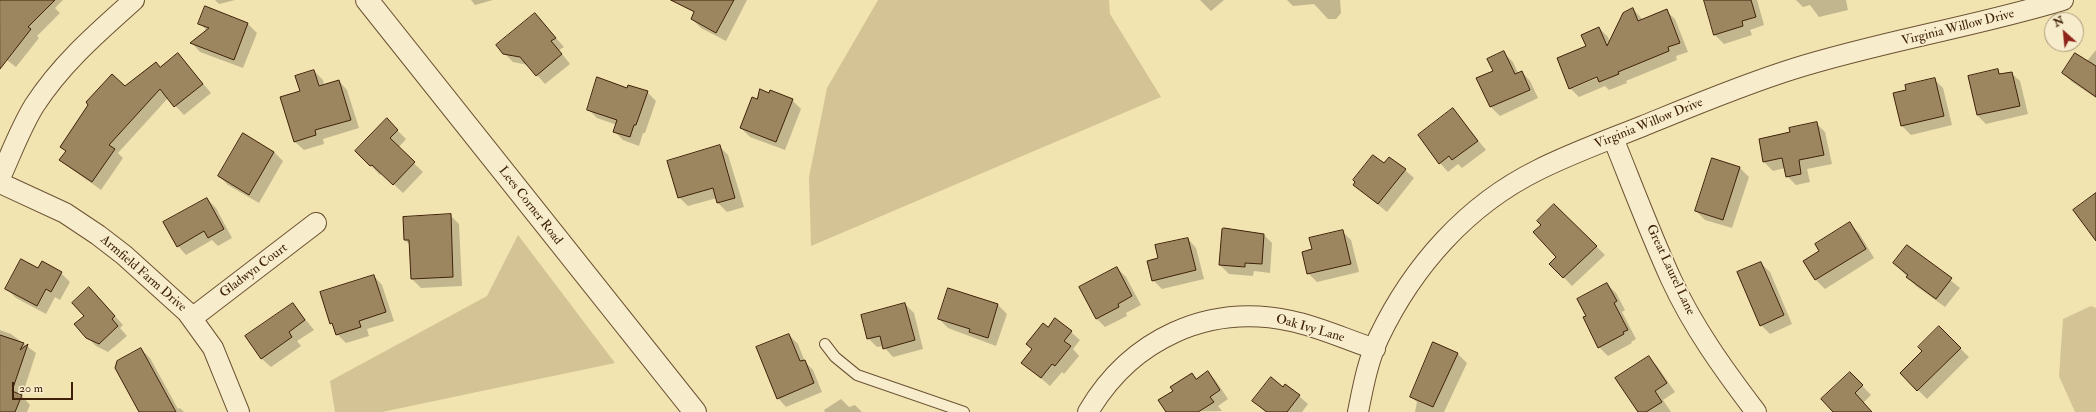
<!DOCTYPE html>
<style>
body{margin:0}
#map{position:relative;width:2096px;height:412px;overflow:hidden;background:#f2e4b1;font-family:"IM FELL Double Pica",serif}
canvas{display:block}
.north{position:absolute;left:2044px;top:12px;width:40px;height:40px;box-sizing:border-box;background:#f7edcc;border:1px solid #ad9b7e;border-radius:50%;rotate:333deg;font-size:11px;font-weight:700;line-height:16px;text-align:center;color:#3f2109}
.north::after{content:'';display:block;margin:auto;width:14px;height:18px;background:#8f2418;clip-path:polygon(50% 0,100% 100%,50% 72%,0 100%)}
.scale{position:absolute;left:12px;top:382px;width:61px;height:18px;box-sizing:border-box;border:2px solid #3f2109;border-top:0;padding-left:5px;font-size:12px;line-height:14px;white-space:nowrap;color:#3f2109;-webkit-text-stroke:3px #f7edcc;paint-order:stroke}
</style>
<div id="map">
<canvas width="2096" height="412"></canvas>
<div class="north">N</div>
<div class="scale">20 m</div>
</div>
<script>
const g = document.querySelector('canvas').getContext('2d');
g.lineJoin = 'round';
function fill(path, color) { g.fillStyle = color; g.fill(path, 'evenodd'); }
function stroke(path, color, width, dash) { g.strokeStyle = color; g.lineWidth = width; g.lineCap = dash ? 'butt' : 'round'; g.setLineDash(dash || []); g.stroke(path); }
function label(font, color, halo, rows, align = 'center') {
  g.font = font + ' "IM FELL Double Pica",serif'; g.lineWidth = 3.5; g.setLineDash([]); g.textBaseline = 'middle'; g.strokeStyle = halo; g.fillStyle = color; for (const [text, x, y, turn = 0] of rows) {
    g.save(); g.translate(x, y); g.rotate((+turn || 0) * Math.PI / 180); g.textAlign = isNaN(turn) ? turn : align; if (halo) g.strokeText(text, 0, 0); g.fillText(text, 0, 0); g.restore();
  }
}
fill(new Path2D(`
 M878 0H1109L1110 14 1161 97 811 246 809 177 827 88Z
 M518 235 615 363 382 412H335L330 381 487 296Z
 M2091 306 2096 308V412H2075L2059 376 2063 319Z`), '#d4c394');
fill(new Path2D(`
 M0 0H63L55 8 60 13 37 36 39 38 16 67 0 55Z
 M215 0H235L219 4Z
 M471 0H493L475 5Z
 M696 0H747L726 41 701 28 692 19 695 13 691 9Z
 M1200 0H1224L1211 11Z
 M1287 0H1340L1341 13 1336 19H1328L1314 4 1293 6Z
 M1705 0H1757L1764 25 1750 30 1752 35 1724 44 1715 35Z
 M1796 0H1846L1848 10 1819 17 1810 5 1803 7Z
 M206 8 248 24 257 33 243 68 200 52 192 43 207 31 200 23Z
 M1633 9 1643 20 1666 11 1675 19 1688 52 1676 56 1677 60 1626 81 1627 83 1609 90 1605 86 1579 97 1570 88 1587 47 1599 28 1608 37 1610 43ZM1601 74 1602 76 1573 88V86Z
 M535 14 564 47 559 50 570 64 545 84 528 65 513 62 504 53Z
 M2096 50V98L2072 82 2063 73 2087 61Z
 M1504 53 1513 62 1518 73 1522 72 1530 81 1538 98 1500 116 1491 107 1478 79 1494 71Z
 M178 54 211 93 184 115 168 98 118 153 123 158 101 190 70 168 61 160 66 152 61 146 156 63 161 68Z
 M314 71 323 80 324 85 339 81 347 90 359 128 323 139 324 144 304 150 295 142 301 92Z
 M1998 71 2002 75 2011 73 2020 81 2028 114 1986 124 1977 115Z
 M1934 79 1943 88 1952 125 1911 135 1902 126 1894 94 1908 91Z
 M628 89 647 92 656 101 645 133H643L639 146 623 140 614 131 617 125 597 118 588 109Z
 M757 100H792L801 109 785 150 750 137 741 128Z
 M1453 110 1486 150 1462 168 1458 164 1448 172 1440 163Z
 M387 120 406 139 398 148 423 172 403 193 382 173 380 175 356 151Z
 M1816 123 1825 132 1832 164 1807 169 1810 182 1796 185 1787 176 1785 168 1773 171 1764 162 1792 133Z
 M243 134 274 152 283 161 259 203 228 185 219 176Z
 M720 147 728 155 744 207 727 212 718 203 717 198 688 206 679 197Z
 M1713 159 1740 168 1749 177 1732 228 1705 220 1696 211Z
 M1384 165 1405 170 1414 178 1387 212 1354 185Z
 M207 199 216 208 232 238 218 246 212 240 186 255 178 246Z
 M450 215 459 224 462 286 421 288 412 279 410 245 405 240Z
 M1850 224 1859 233 1874 258 1825 289 1816 280 1804 261 1821 251Z
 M1223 230 1263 234 1272 243 1270 273 1254 271 1253 276 1229 274 1220 265Z
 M1342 231 1351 240 1359 272 1317 282 1308 273 1313 250Z
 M1188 239 1196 248 1204 279 1162 289 1153 280 1159 259Z
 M1591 241 1605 255 1572 286 1551 264Z
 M1908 246 1960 288 1945 307 1916 286 1894 263Z
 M1761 263 1770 272 1792 324 1770 334 1761 325Z
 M1117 268 1126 277 1141 305 1126 313 1127 316 1105 327 1097 319Z
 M38 269 61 273 70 282 60 300 55 297 46 314 16 298 7 289Z
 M374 276 382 285 394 321 367 329 369 336 346 343 337 334Z
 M1607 284 1616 293 1625 310 1622 312 1636 339 1631 342 1632 343 1608 356 1599 347 1587 316Z
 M949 289 998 305 1007 314 996 346 948 328 939 319Z
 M98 297 123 325 120 328 127 336 108 352 96 346 87 337 85 316Z
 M293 304 314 330 297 341 301 346 271 367 262 359 246 336Z
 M905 304 914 313 923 349 893 357 883 346 877 347 868 338Z
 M1048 328 1071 332 1080 340 1073 349 1079 356 1064 374 1062 372 1050 386 1023 363Z
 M1939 328 1969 357 1927 399 1901 373 1923 351Z
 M0 330 11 334 36 353 22 396 30 405 27 412H0Z
 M789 335 798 344 805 362 813 370 822 392 786 407 778 398Z
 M1433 343 1458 354 1467 363 1444 412H1415L1417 402 1411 397Z
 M141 349 150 358 178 409 180 408 184 412H142Z
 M1648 357 1657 366 1675 392 1663 400 1671 412H1640Z
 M1208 372 1216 381 1228 399 1218 406 1222 411 1167 412 1174 391 1192 374 1197 379Z
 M1850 373 1871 395 1863 403 1871 412H1835Z
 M1283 388 1299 396 1308 404 1302 412H1265L1254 401Z
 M841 399 849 407 855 405 862 412H825L824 410Z`), '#0003');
const building = new Path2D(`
 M0 0H55L28 27 31 29 0 69Z
 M671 0H734L716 33 691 19 694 12Z
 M1704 0H1751L1756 17 1742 21 1743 26 1714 35Z
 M205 6 248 23 234 60 190 43 209 28 198 24Z
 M1633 8 1638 21 1667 9 1680 43 1668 47 1669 51 1618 72 1619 74 1599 82 1597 77 1569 89 1557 58 1586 46 1581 35 1599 27 1607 46 1623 13Z
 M535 13 556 38 551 41 562 54 536 76 520 57 503 54 496 45Z
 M1504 51 1515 74 1522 71 1530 90 1490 107 1476 78 1493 71 1487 59Z
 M178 53 203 84 174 107 160 89 109 145 115 149 92 182 59 160 66 151 60 147 88 105 86 102 112 74 125 86 156 62 160 67Z
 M2075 53 2096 66V97L2062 73Z
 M1998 69 1999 74 2012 72 2020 106 1977 115 1968 76Z
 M314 70 319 86 339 80 351 120 315 130 316 135 294 142 280 97 300 91 295 76Z
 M597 77 627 88 628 85 648 91 636 125H634L630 137 613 132 617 120 587 110Z
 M1935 78 1944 116 1901 126 1893 93 1906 90 1905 85Z
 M760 89 769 93 770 90 793 99 776 142 740 128 752 97 757 99Z
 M1453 108 1478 141 1452 160 1449 156 1439 164 1418 135Z
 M387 118 398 130 390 138 415 162 393 185 372 165 370 166 355 151Z
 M1817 122 1824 155 1799 160 1801 174 1786 177 1782 158 1763 162 1759 139 1790 132 1789 128Z
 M243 133 274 152 249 195 218 176Z
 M720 145 735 198 717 203 713 188 678 198 667 161Z
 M1373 155 1384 163 1389 157 1406 169 1378 204 1353 185 1355 182 1353 180Z
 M1712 158 1740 167 1723 220 1695 211Z
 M2096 193V241L2073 210Z
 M207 198 224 229 208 238 204 231 177 247 163 222Z
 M1554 204 1597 246 1563 278 1549 264 1556 257 1533 232 1541 225 1537 221Z
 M451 214 453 277 411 279 409 240H404L403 217Z
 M1850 222 1866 249 1815 280 1803 261 1819 251 1815 244Z
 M1224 228 1264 234 1262 264 1245 263V267L1219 265 1222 229Z
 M1343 230 1351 264 1307 274 1302 252 1312 249 1309 238Z
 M1188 238 1196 270 1152 281 1147 261 1158 258 1155 245Z
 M1907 245 1952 278 1936 299 1906 277 1908 275 1893 263Z
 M21 259 38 268 42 261 62 272 51 292 46 289 37 306 5 289Z
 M1761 262 1784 315 1760 326 1737 272Z
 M1117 267 1132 296 1118 304 1119 307 1096 319 1079 287Z
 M374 275 386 312 359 321 361 327 336 335 332 323 330 324 320 292Z
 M1607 283 1617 301 1614 303 1628 330 1623 332 1624 334 1598 348 1583 317 1586 316 1577 299Z
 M89 287 115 316 112 319 118 326 99 344 86 338 74 324 84 316 72 303Z
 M948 288 998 304 988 338 969 332 970 329 938 319Z
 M293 303 305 320 289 332 292 337 261 359 245 336Z
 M905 303 915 340 883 349 880 336 867 339 861 315Z
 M1055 318 1072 331 1064 341 1071 346 1055 366 1052 364 1041 378 1021 363 1032 349 1026 344 1043 323 1048 327Z
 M1939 326 1961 348 1917 391 1900 373 1922 351 1918 347Z
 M789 334 800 361 805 360 814 383 777 399 756 347Z
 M0 335 24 343 20 350 28 344 12 391 22 395 15 412H0Z
 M1433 342 1458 353 1433 407 1410 397Z
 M141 348 176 412H139L115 368 117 361Z
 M1649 356 1667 383 1655 391 1662 402 1646 412H1638L1615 378Z
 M1208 371 1220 390 1210 397 1214 402 1198 412H1166L1158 400 1173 391 1170 387 1192 373 1196 379Z
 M1850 372 1863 385 1855 393 1872 412H1833L1821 399Z
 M1271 377 1283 387 1285 384 1300 395 1287 412H1267L1252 401Z`);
fill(building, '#9c8660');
stroke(building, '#3f2109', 1);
const service = new Path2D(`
 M825 344 835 357 857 375 964 412`);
const minor = new Path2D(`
 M1613 138C1632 185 1650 233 1671 279 1693 327 1724 370 1756 412
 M0 178C11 154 20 129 34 106 61 64 97 33 134 0
 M0 183 65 213 98 235 124 255 187 312 213 348 239 412
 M192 318 316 223
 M1088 412C1131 339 1208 303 1291 321 1320 327 1347 340 1375 349
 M1358 412C1363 387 1368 360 1379 337 1413 266 1467 205 1538 170 1572 153 1608 140 1643 126 1692 106 1742 85 1793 69 1882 41 1974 27 2063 0`);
const tertiary = new Path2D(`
 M367 0 695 412`);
stroke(service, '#6c5233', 12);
stroke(minor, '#6c5233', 22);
stroke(tertiary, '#6c5233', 24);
stroke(service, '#f7edcc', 10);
stroke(minor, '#f7edcc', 20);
stroke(tertiary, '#f7edcc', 22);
label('13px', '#3f2109', '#f7edcc', [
 ["Virginia Willow Drive",1958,28,-14],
 ["Virginia Willow Drive",1649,124,-22],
 ["Lees Corner Road",530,206,52],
 ["Great Laurel Lane",1670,270,65],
 ["Gladwyn Court",254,271,-37],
 ["Armfield Farm Drive",143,274,41],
 ["Oak Ivy Lane",1310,329,16]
]);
</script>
